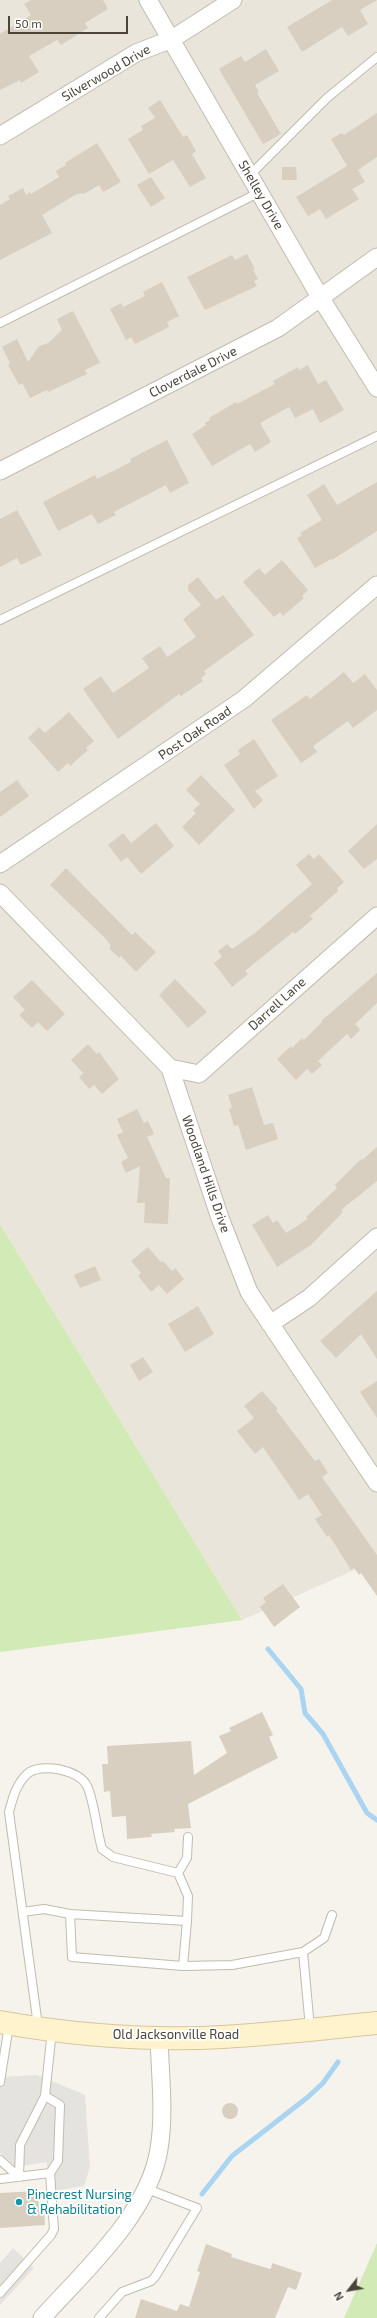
<!DOCTYPE html>
<style>
body{margin:0}
#map{position:relative;width:377px;height:2318px;overflow:hidden;background:#f6f3ec;font-family:"Exo 2",sans-serif}
canvas{display:block}
.north{position:absolute;left:329px;top:2270px;width:40px;height:40px;-webkit-text-stroke:3px #fff;paint-order:stroke;rotate:239deg;font-size:11px;font-weight:700;line-height:16px;text-align:center;color:#4b4439}
.north::after{content:'';display:block;margin:auto;width:14px;height:18px;background:#4b4439;clip-path:polygon(50% 0,100% 100%,50% 72%,0 100%)}
.scale{position:absolute;left:8px;top:16px;width:120px;height:18px;box-sizing:border-box;border:2px solid #4b4439;border-top:0;padding-left:5px;font-size:12px;line-height:14px;white-space:nowrap;color:#4b4439;-webkit-text-stroke:3px #fff;paint-order:stroke}
</style>
<div id="map">
<canvas width="377" height="2318"></canvas>
<div class="north">N</div>
<div class="scale">50 m</div>
</div>
<script>
const g = document.querySelector('canvas').getContext('2d');
g.lineJoin = 'round';
function fill(path, color) { g.fillStyle = color; g.fill(path, 'evenodd'); }
function stroke(path, color, width, dash) { g.strokeStyle = color; g.lineWidth = width; g.lineCap = dash ? 'butt' : 'round'; g.setLineDash(dash || []); g.stroke(path); }
function label(font, color, halo, rows, align = 'center') {
  g.font = font + ' "Exo 2",sans-serif'; g.lineWidth = 3.5; g.setLineDash([]); g.textBaseline = 'middle'; g.strokeStyle = halo; g.fillStyle = color; for (const [text, x, y, turn = 0] of rows) {
    g.save(); g.translate(x, y); g.rotate((+turn || 0) * Math.PI / 180); g.textAlign = isNaN(turn) ? turn : align; if (halo) g.strokeText(text, 0, 0); g.fillText(text, 0, 0); g.restore();
  }
}
fill(new Path2D(`
 M0 0H377V1560L242 1620 0 1224Z`), '#eae5da');
fill(new Path2D(`
 M0 1224 242 1620 0 1652Z
 M377 2243V2318H344Z`), '#d2eab5');
fill(new Path2D(`
 M37 2075 85 2095 90 2167 84 2186 48 2192 47 2162 16 2167 0 2153V2077Z
 M13 2248 34 2268 0 2305V2263Z`), '#e5e3e0');
stroke(new Path2D(`
 M268 1649 301 1689 305 1713 323 1734 367 1813 377 1820
 M202 2194 232 2156 308 2097 323 2083 338 2062`), '#a9d4f2', 5);
fill(new Path2D(`
 M31 0H103L108 9 85 23 88 28 61 45 57 40 29 56 39 72 21 83 20 80 0 90V34L31 15 24 4Z
 M332 0H377L360 10 368 24 348 36 342 27 302 52 287 27Z
 M266 49 279 71 255 85 259 92 257 93 281 134 263 144 219 69 241 56 245 62Z
 M160 100 183 137 187 135 196 151 192 154 206 178 190 187 173 160 149 174 128 139 143 130 141 126 155 118 148 108Z
 M377 113V157L358 170 365 182 352 189 359 199 326 219 320 209 308 216 296 197 347 166 331 139 342 133 344 135Z
 M97 143 121 182 103 192 99 185 84 194 82 193 75 195 42 215 52 233 0 260V205L10 199 8 196 23 188 26 195 30 192 31 194 59 177 56 171 66 165 65 163Z
 M282 167H296L297 180H282Z
 M151 177 165 198 151 207 137 185Z
 M247 254 255 269 253 270 258 279 254 281 257 286 205 310 187 277 232 255 235 260Z
 M162 282 179 316 167 322 169 327 135 344 131 337 126 340 110 309 121 303 123 307 145 296 143 292Z
 M73 311 100 363 85 370 87 374 59 387 48 392 47 390 30 398 22 383 19 385 8 365 10 363 2 347 17 339 28 362 39 346 48 343 62 330 57 319Z
 M308 365 318 384 326 380 344 410 320 423 313 409 295 418 289 407 260 423 271 442 255 452 250 444 212 466 192 434 206 425 205 423 210 420 209 418 236 402 237 404 275 384 273 381 298 367 299 370Z
 M167 440 189 483 170 493 166 485 114 512 116 515 98 524 92 514 58 531 43 502 95 475 97 479 131 462 130 459Z
 M377 482V531L332 560 331 559 315 568 297 538 302 535 300 533 322 520 307 495 324 484 337 505Z
 M17 510 42 555 21 565 17 558 0 567V519Z
 M282 560 308 590 302 596 304 598 283 616 280 612 274 617 243 582 259 568 265 575Z
 M198 577 216 600 223 595 254 635 204 671 206 674 201 678 203 681 181 696 179 694 118 739 83 689 101 676 113 693 149 668 142 658 160 646 167 657 196 637 183 619 201 605 188 590V585Z
 M344 672 353 683 365 674 377 690V710L353 728 348 721 313 746 317 752 301 763 271 720 307 695 310 699Z
 M69 712 94 741 86 748 88 750 70 766 68 763 58 772 28 738 39 727 45 733Z
 M254 739 278 776 255 791 263 800 254 809 224 765 240 754 238 750Z
 M201 775 235 810 199 845 182 827 196 813 193 810 200 804 186 790Z
 M17 780 29 796 0 817V792Z
 M156 823 174 846 141 874 127 857 121 862 108 845 123 833 131 843Z
 M377 824V859L364 869 348 851Z
 M309 854 314 859 319 854 344 882 337 888 338 891 310 916 313 919 295 934 293 932 245 971 248 974 232 987 214 963 222 957 218 951 227 944 232 949 255 933 312 884 296 865Z
 M66 868 132 935 135 932 156 952 136 972 121 956 119 958 109 948 111 946 105 938 50 885Z
 M377 973V1003L355 1024 360 1030 351 1039 347 1034 318 1061 322 1065 312 1074 307 1069 296 1080 277 1059 291 1046 292 1048 302 1038 304 1040 322 1022 321 1021Z
 M175 979 207 1012 188 1028 159 995Z
 M32 980 65 1014 47 1031 38 1022 32 1028 19 1015 25 1010 13 997Z
 M88 1044 97 1054 99 1052 119 1079 102 1094 94 1085 89 1089 79 1077 83 1073 71 1060Z
 M252 1087 264 1125 273 1123 278 1139 246 1150 238 1125 234 1126 229 1109 232 1108 228 1095Z
 M137 1109 144 1123 148 1121 154 1134 147 1137 166 1178H170L168 1224 144 1223 145 1203H137L140 1166 126 1173 121 1162 128 1158 117 1135 123 1132 117 1119Z
 M377 1147V1181L341 1210 343 1212 311 1245 277 1267 252 1225 268 1215 273 1223 277 1220 286 1233 308 1219 306 1217 337 1188 335 1185 361 1159 362 1160Z
 M148 1247 161 1262 163 1261 172 1271 175 1268 184 1279 167 1294 159 1285 151 1292 138 1276 141 1273 131 1261Z
 M95 1266 101 1280 80 1288 74 1275Z
 M377 1291V1359L361 1334 336 1358 320 1341Z
 M198 1306 214 1334 185 1352 168 1324Z
 M143 1357 153 1372 139 1381 130 1365Z
 M377 1381V1418L360 1392Z
 M262 1391 278 1409 276 1410 315 1461 319 1459 328 1473 322 1477 377 1555V1596L361 1573 359 1575 354 1568 351 1570 329 1535 327 1537 315 1519 322 1515 308 1494 299 1500 263 1447 255 1454 237 1431 254 1418 244 1406Z
 M283 1584 300 1607 274 1627 260 1607 266 1602 263 1598Z
 M262 1712 273 1735 269 1737 278 1758 188 1804 191 1828 174 1829 175 1832 151 1834 152 1837 127 1839 126 1816 112 1817 110 1791 104 1792 102 1764H108L107 1746 191 1741 194 1775 227 1753 219 1736 231 1731 229 1728Z
 M222 2111a8 8 0 1 1 16 0a8 8 0 1 1-16 0Z
 M38 2191 39 2211 44 2210 45 2225 0 2228V2193Z
 M206 2244 232 2254 231 2257 260 2266 271 2269 272 2263 302 2273 296 2290 288 2287 275 2318H135L141 2299 177 2311 180 2304 189 2307 200 2272 197 2271Z`), '#d8cfc1');
const service = new Path2D(`
 M250 175 327 98 377 57
 M0 323 260 192
 M0 620 377 436
 M178 1873 187 1858 188 1837
 M23 1912 44 1909 70 1914
 M183 1966 187 1921 70 1914 72 1957 183 1966 232 1965 303 1952
 M38 2026 9 1812C13 1797 16 1785 27 1774 41 1762 80 1770 87 1786 94 1800 97 1832 102 1849L113 1857 178 1873 188 1896 187 1921
 M310 2028 303 1952 324 1938 332 1915
 M0 2082 9 2025
 M0 2160 19 2177
 M19 2177 20 2145 45 2096 52 2030
 M0 2179 50 2173
 M0 2293 51 2235 54 2229 50 2173 58 2161 60 2105 45 2096
 M99 2318 122 2292 151 2281 155 2277 197 2208 147 2189`);
const minor = new Path2D(`
 M148 0 320 297 377 388
 M0 136 136 53 172 39 233 0
 M0 471 278 328 377 257
 M0 864 244 699 377 585
 M0 893 170 1068 220 1218 249 1292 377 1483
 M170 1068 199 1074 377 916
 M270 1324 309 1298 377 1237
 M42 2318C84 2271 149 2214 159 2149 165 2113 160 2074 159 2037`);
const secondary = new Path2D(`
 M0 2022C73 2035 149 2041 223 2037 275 2034 326 2028 377 2023`);
stroke(service, '#c2bbae', 10);
stroke(minor, '#c2bbae', 19);
stroke(secondary, '#d6c79b', 24);
stroke(service, '#fff', 8);
stroke(minor, '#fff', 17);
stroke(secondary, '#fff3cd', 22);
for (const [x, y, r, color] of [
 [19,2202,4,"#0f9aa8"]
]) { const dot = new Path2D(); dot.arc(x, y, r, 0, 2 * Math.PI); g.fillStyle = color; g.fill(dot); stroke(dot, '#fff', 1.5); }
label('13px', '#4b4439', '#fff', [
 ["Silverwood Drive",106,73,-30],
 ["Shelley Drive",261,195,60],
 ["Cloverdale Drive",193,372,-27],
 ["Post Oak Road",195,733,-34],
 ["Darrell Lane",277,1004,-42],
 ["Woodland Hills Drive",206,1174,71],
 ["Old Jacksonville Road",176,2035]
]);
label('13px', '#0d838f', '#fff', [
 ["Pinecrest Nursing",27,2195],
 ["& Rehabilitation",27,2210]
], 'left');
</script>
